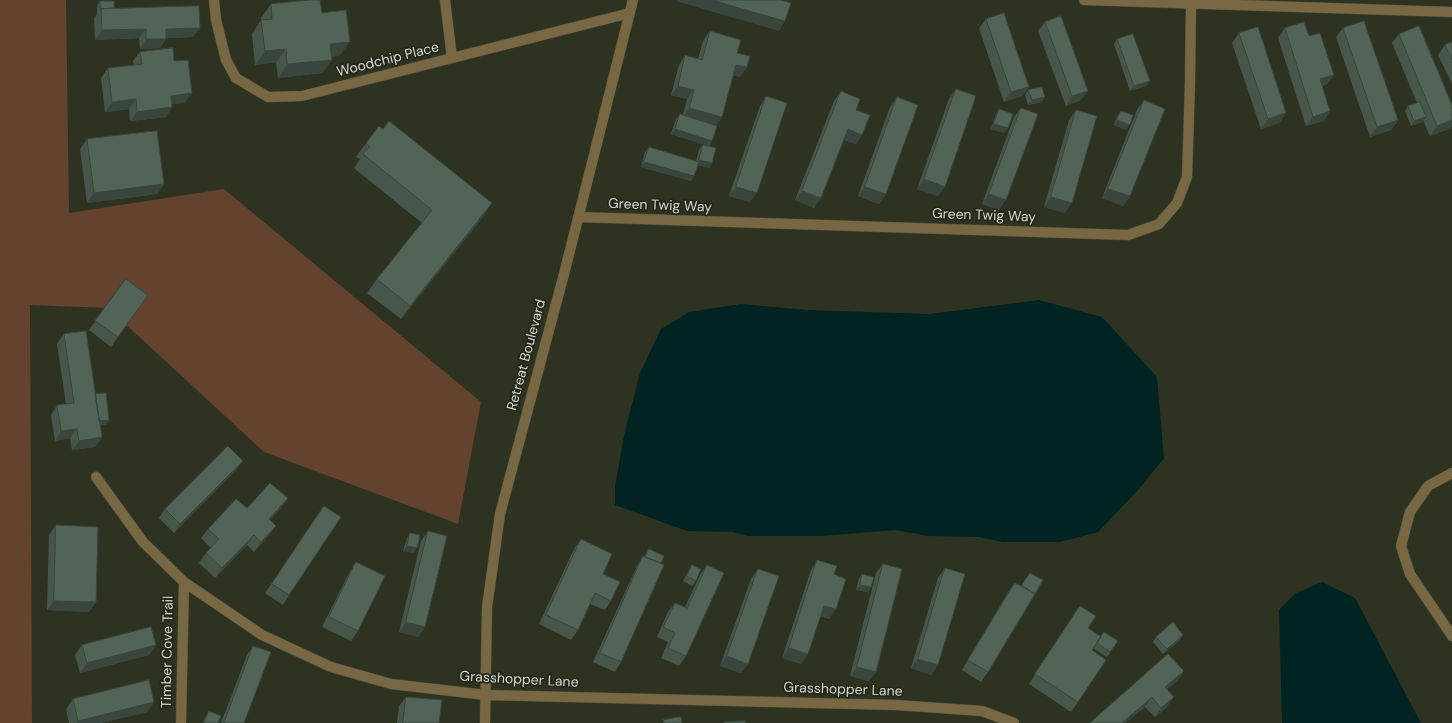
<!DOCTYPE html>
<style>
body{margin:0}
canvas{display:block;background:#2e3221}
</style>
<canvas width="1452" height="723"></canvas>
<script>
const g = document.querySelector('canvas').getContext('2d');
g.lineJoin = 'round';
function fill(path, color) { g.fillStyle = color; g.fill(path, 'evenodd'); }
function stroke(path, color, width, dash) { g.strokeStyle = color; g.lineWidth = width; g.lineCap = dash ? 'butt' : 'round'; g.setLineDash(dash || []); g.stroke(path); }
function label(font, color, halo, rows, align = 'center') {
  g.font = font + ' "DM Sans",sans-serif'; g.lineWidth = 3.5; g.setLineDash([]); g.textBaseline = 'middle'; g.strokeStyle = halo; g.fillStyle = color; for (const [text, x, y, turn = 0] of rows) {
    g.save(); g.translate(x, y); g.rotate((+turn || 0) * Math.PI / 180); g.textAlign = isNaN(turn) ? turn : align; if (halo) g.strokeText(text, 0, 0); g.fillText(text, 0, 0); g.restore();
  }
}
fill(new Path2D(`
 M0 0H66L69 213 224 189 481 402 458 524 264 452 108 308 30 305 32 723H0Z`), '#63422e');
fill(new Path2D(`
 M1039 300 1102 317 1157 377 1164 458 1139 489 1098 532 1060 542H1003L979 537 928 536 896 530 822 536H748L733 532 687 531 615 505V486L625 431 640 373 661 329 689 312 741 304 807 310 930 314Z
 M1322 582 1355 598 1421 723H1282L1279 610 1296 593Z`), '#012321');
const minor = new Path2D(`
 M214 0 216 20 226 60 236 78 268 97 302 96 630 13
 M445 0 452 58
 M1084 0 1452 12
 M578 217 1128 235 1159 224 1177 203 1187 177 1190 83 1191 3
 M1452 473 1428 486 1410 512 1401 546 1410 574 1452 636
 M96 477 143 542 184 582 262 635 331 667 391 684 486 695 896 705 982 711 1014 723
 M181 723 184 582
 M485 723 487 607 500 514 564 274 633 0`);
stroke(minor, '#494d3d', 11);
stroke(minor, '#786743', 10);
fill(new Path2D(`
 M100 1 114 8 200 28 193 37 166 38 160 48 140 49 139 38 95 40 94 18 97 14V6Z
 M271 4 322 13 340 55 331 57 332 60 322 73 278 78 276 62 255 65 252 34 261 20V18Z
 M986 19 1029 87 1022 96 1004 102 979 28Z
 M1045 22 1081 100 1066 106 1038 31Z
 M1285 28 1309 36 1327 84 1322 86 1330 111 1324 121 1306 126 1278 38Z
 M1343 28 1398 120 1391 130 1370 137 1336 37Z
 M710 31 737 53 747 67 740 77 733 75 722 117 716 125 712 141 709 146 671 134 676 119 680 114 683 115 687 99 671 95 679 65 685 55 698 59 703 41Z
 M1239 33 1286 113 1279 123 1261 129 1232 43Z
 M1399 34 1451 128 1430 136 1423 120 1422 122 1411 126 1405 111 1408 106 1417 103 1392 43Z
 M1117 39 1146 86 1130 91 1114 44Z
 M1452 42V84L1438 55 1445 45Z
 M140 52 174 61 185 103 172 104 166 117 130 121 129 109 105 112 101 78 108 68 134 65 133 61Z
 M956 89 938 196 917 189 949 99Z
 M1028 90 1045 97 1042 102 1028 105 1025 95Z
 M841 91 856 110V144L844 140 814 208 795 200 834 101Z
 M766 96 750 202 729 196 760 106Z
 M897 97 886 194 879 204 858 196 890 107Z
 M1144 100 1130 196 1123 206 1102 198 1137 110Z
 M1021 108 999 210 982 204 1014 117Z
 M999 109 1004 133 991 129 996 114Z
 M1076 110 1065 213 1044 207 1069 120Z
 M1121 111 1126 130 1114 125 1117 116Z
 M87 139 164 184 157 194 87 203 80 149Z
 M366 143 483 217 401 319 367 293 377 279 422 223 354 168 360 159 356 157Z
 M703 145 712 163 709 168 698 165 694 176 691 181 641 167 645 152 649 147 696 161 699 150Z
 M126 279 148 295 111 347 89 330Z
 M64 334 95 394 109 420 106 425H100L102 437 95 447 72 450 70 438 55 441 51 415 57 405 66 404 57 344Z
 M236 470 174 533 159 518 165 509Z
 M288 498 281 508 270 520 276 526 269 535 254 552 247 545 215 578 199 563 206 553 211 548 201 538 208 529 247 508Z
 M318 515 289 595 283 605 265 593Z
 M56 525 96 602 89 612 47 610 49 535Z
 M428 531 425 627 418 637 399 632 421 541Z
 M410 533 414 553 403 551 407 538Z
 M581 539 603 574 611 601 605 610 590 604 578 630 571 640 539 624 574 549Z
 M649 549 661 563 621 662 615 672 593 662 637 566 643 556 644 557Z
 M817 560 834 574 829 619 820 616 808 654 801 664 782 658 811 570Z
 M356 562 358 631 351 641 322 627 350 571Z
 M883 564 876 672 869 681 850 676 876 573Z
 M692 565 696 581 692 586 683 581 689 570Z
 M707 565 686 656 679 666 661 658 668 642 657 637 668 612 675 603 685 607 700 575Z
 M945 568 931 675 911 668 938 578Z
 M758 569 748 664 741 673 720 666 751 579Z
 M1030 573 1043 580 988 672 981 682 962 670 1008 592 1015 583 1021 586Z
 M862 574 871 587 868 592 856 590 859 579Z
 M1080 606 1088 628 1101 636 1118 641 1107 657 1093 648 1092 650 1078 702 1071 712 1029 684Z
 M1156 637 1180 640 1163 654 1153 642Z
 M82 645H156L149 655 80 673 75 655Z
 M253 646 244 723H221L247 655Z
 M1184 671 1177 681 1167 689V707L1155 717 1145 707 1090 723Z
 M406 697 439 723H397L399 706Z
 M73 699 154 702 147 712 101 723H69L66 709Z
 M209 711 218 723H203L206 716Z`), '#47564b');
fill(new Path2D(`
 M677 0H712L785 21 779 31 676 1Z
 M200 28 193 37 159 38 166 29Z
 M146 29 139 38 95 40 102 30Z
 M146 39H166L160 48 140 49Z
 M350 42 340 55 320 58 330 44Z
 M286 49 276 62 255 65 265 51Z
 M332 60 322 73 278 78 287 64Z
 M736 65 747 67 740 77 729 74Z
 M1334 75 1327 84 1313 88 1320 79Z
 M1150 81 1146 86 1130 91 1134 86Z
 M678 86 694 90 687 99 671 95Z
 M1029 87 1022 96 1004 102 1011 92Z
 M1088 91 1081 100 1066 106 1072 96Z
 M192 93 185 103 164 105 171 96Z
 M1045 97 1042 102 1028 105 1032 100Z
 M136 99 129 109 105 112 112 102Z
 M172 107 166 117 130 121 137 112Z
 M689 108 722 117 715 126 683 118Z
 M1330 111 1324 121 1306 126 1313 117Z
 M1286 113 1279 123 1261 129 1268 119Z
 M1426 117 1422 122 1411 126 1414 121Z
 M1117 120 1130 125 1126 130 1114 125Z
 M1398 120 1391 130 1370 137 1377 127Z
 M1452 120V126L1451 128 1430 136 1437 126Z
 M994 124 1008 128 1004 133 991 129Z
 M675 129 712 141 709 146 671 134Z
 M848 129 862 135 856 144 841 139Z
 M699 160 712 163 709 168 695 165Z
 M644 162 694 176 691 181 641 167Z
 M924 179 945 187 938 196 917 189Z
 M164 184 157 194 87 203 94 193Z
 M736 187 757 193 750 202 729 196Z
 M865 187 886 194 879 204 858 196Z
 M1108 189 1130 196 1123 206 1102 198Z
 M802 191 821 198 814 208 795 200Z
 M989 194 1006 200 999 210 982 204Z
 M1051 197 1072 203 1065 213 1044 207Z
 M492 203 483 217 401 319 410 306Z
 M109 420 106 425 93 426 96 421Z
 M77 429 70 438 55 441 61 431Z
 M102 437 95 447 72 450 79 441Z
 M243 461 236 470 174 533 180 524Z
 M288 498 281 508 262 529 269 519Z
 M276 526 269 535 254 552 261 542Z
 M254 535 247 545 215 578 222 568Z
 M407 546 417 548 414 553 403 551Z
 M860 585 871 587 868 592 856 590Z
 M54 601 96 602 89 612 47 610Z
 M824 606 836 609 829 619 817 615Z
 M406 622 425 627 418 637 399 632Z
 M1183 635 1180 640 1163 654 1167 649Z
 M156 645 149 655 80 673 87 663Z
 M789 648 808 654 801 664 782 658Z
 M727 656 748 664 741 673 720 666Z
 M918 659 938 665 931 675 911 668Z
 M857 667 876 672 869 681 850 676Z
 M1184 671 1177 681 1158 697 1165 687Z
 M1152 697 1145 707 1126 723H1122Z
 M1174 697 1167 707 1155 717 1161 708Z
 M154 702 147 712 101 723H76L78 721Z`), '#39463d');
const building = new Path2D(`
 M310 0H320L322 13 346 10 350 42 330 44 332 60 287 64 286 49 265 51 261 20 272 19 271 4Z
 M712 0H781L791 3 785 21Z
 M100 1H114V8L101 9Z
 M199 6 200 28 166 29V39H146V29L102 30 101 9Z
 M1004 13 1029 87 1011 92 986 19Z
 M1061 16 1088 91 1072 96 1045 22Z
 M1364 21 1398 120 1377 127 1343 28Z
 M1304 22 1309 36 1320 33 1334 75 1320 79 1330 111 1313 117 1285 28Z
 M1419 26 1452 105V120L1437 126 1399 34Z
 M1258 27 1286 113 1268 119 1239 33Z
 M710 31 741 40 737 53 750 56 747 67 736 65 722 117 689 108 694 90 678 86 685 55 702 60Z
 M1133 34 1150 81 1134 86 1117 39Z
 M1452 42V60L1445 45Z
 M173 48 174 61 188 60 192 93 171 96 172 107 137 112 136 99 112 102 108 68 142 64 140 52Z
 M1042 87 1045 97 1032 100 1028 90Z
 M956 89 976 96 945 187 924 179Z
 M841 91 860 99 856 110 870 115 862 135 848 129 821 198 802 191Z
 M766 96 787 103 757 193 736 187Z
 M897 97 918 105 886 194 865 187Z
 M1144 100 1165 109 1130 196 1108 189Z
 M1420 102 1426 117 1414 121 1408 106Z
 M1021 108 1038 114 1006 200 989 194Z
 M999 109 1013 114 1008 128 994 124Z
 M1076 110 1097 116 1072 203 1051 197Z
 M1121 111 1133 115 1130 125 1117 120Z
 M680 114 717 126 712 141 675 129Z
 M389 121 492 203 410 306 377 279 432 210 363 154 370 146 366 143 379 126 383 129Z
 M157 131 164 184 94 193 87 139Z
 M703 145 716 148 712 163 699 160Z
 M649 147 699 162 694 176 644 162Z
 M126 279 148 295 118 337 95 321Z
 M86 331 102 437 79 441 77 429 61 431 57 405 74 403 64 334Z
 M106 393 109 420 99 421 95 394Z
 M228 446 243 461 180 524 165 509Z
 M270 483 288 498 269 519 276 526 261 542 254 535 222 568 206 553 219 539 208 529 236 499 247 508Z
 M324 506 341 517 289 595 272 584Z
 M56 525 98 527 96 602 54 601Z
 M428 531 447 536 425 627 406 622Z
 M410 533 420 535 417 548 407 546Z
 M581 539 612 554 603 574 620 582 611 601 595 593 578 630 546 615Z
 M649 549 664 556 661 563 645 557Z
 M643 556 664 565 621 662 600 653Z
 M817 560 837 566 834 574 846 579 836 609 824 606 808 654 789 648Z
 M356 562 385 576 358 631 329 617Z
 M883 564 902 569 876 672 857 667Z
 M692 565 701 569 696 581 687 576Z
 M707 565 724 573 686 656 668 648 675 633 663 627 675 603 687 608Z
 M945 568 965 574 938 665 918 659Z
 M758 569 779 576 748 664 727 656Z
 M1030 573 1043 580 1035 594 1022 585Z
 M862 574 874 577 871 587 860 585Z
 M1015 583 1035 594 988 672 968 660Z
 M1080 606 1096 616 1088 628 1101 637 1092 650 1106 660 1078 702 1035 674Z
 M1173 622 1183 635 1167 649 1156 637Z
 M151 627 156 645 87 663 82 645Z
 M1104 632 1118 641 1110 652 1097 643Z
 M253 646 271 652 244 723H224Z
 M1168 654 1184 671 1165 687 1174 697 1161 708 1152 697 1122 723H1090Z
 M149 680 154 702 78 721 73 699Z
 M406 697 442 700 439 723H403Z
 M209 711 221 716 218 723H204Z
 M681 717 682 723H664L663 720Z
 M745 721 746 723H724V722Z`);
fill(building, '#526457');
stroke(building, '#39463d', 1);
label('14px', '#d4d8cd', '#242818', [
 ["Woodchip Place",388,60,-14],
 ["Green Twig Way",660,206,2],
 ["Green Twig Way",984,216,2],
 ["Retreat Boulevard",527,355,-75],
 ["Timber Cove Trail",168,652,-89],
 ["Grasshopper Lane",519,680,3],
 ["Grasshopper Lane",843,690,2]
]);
</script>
